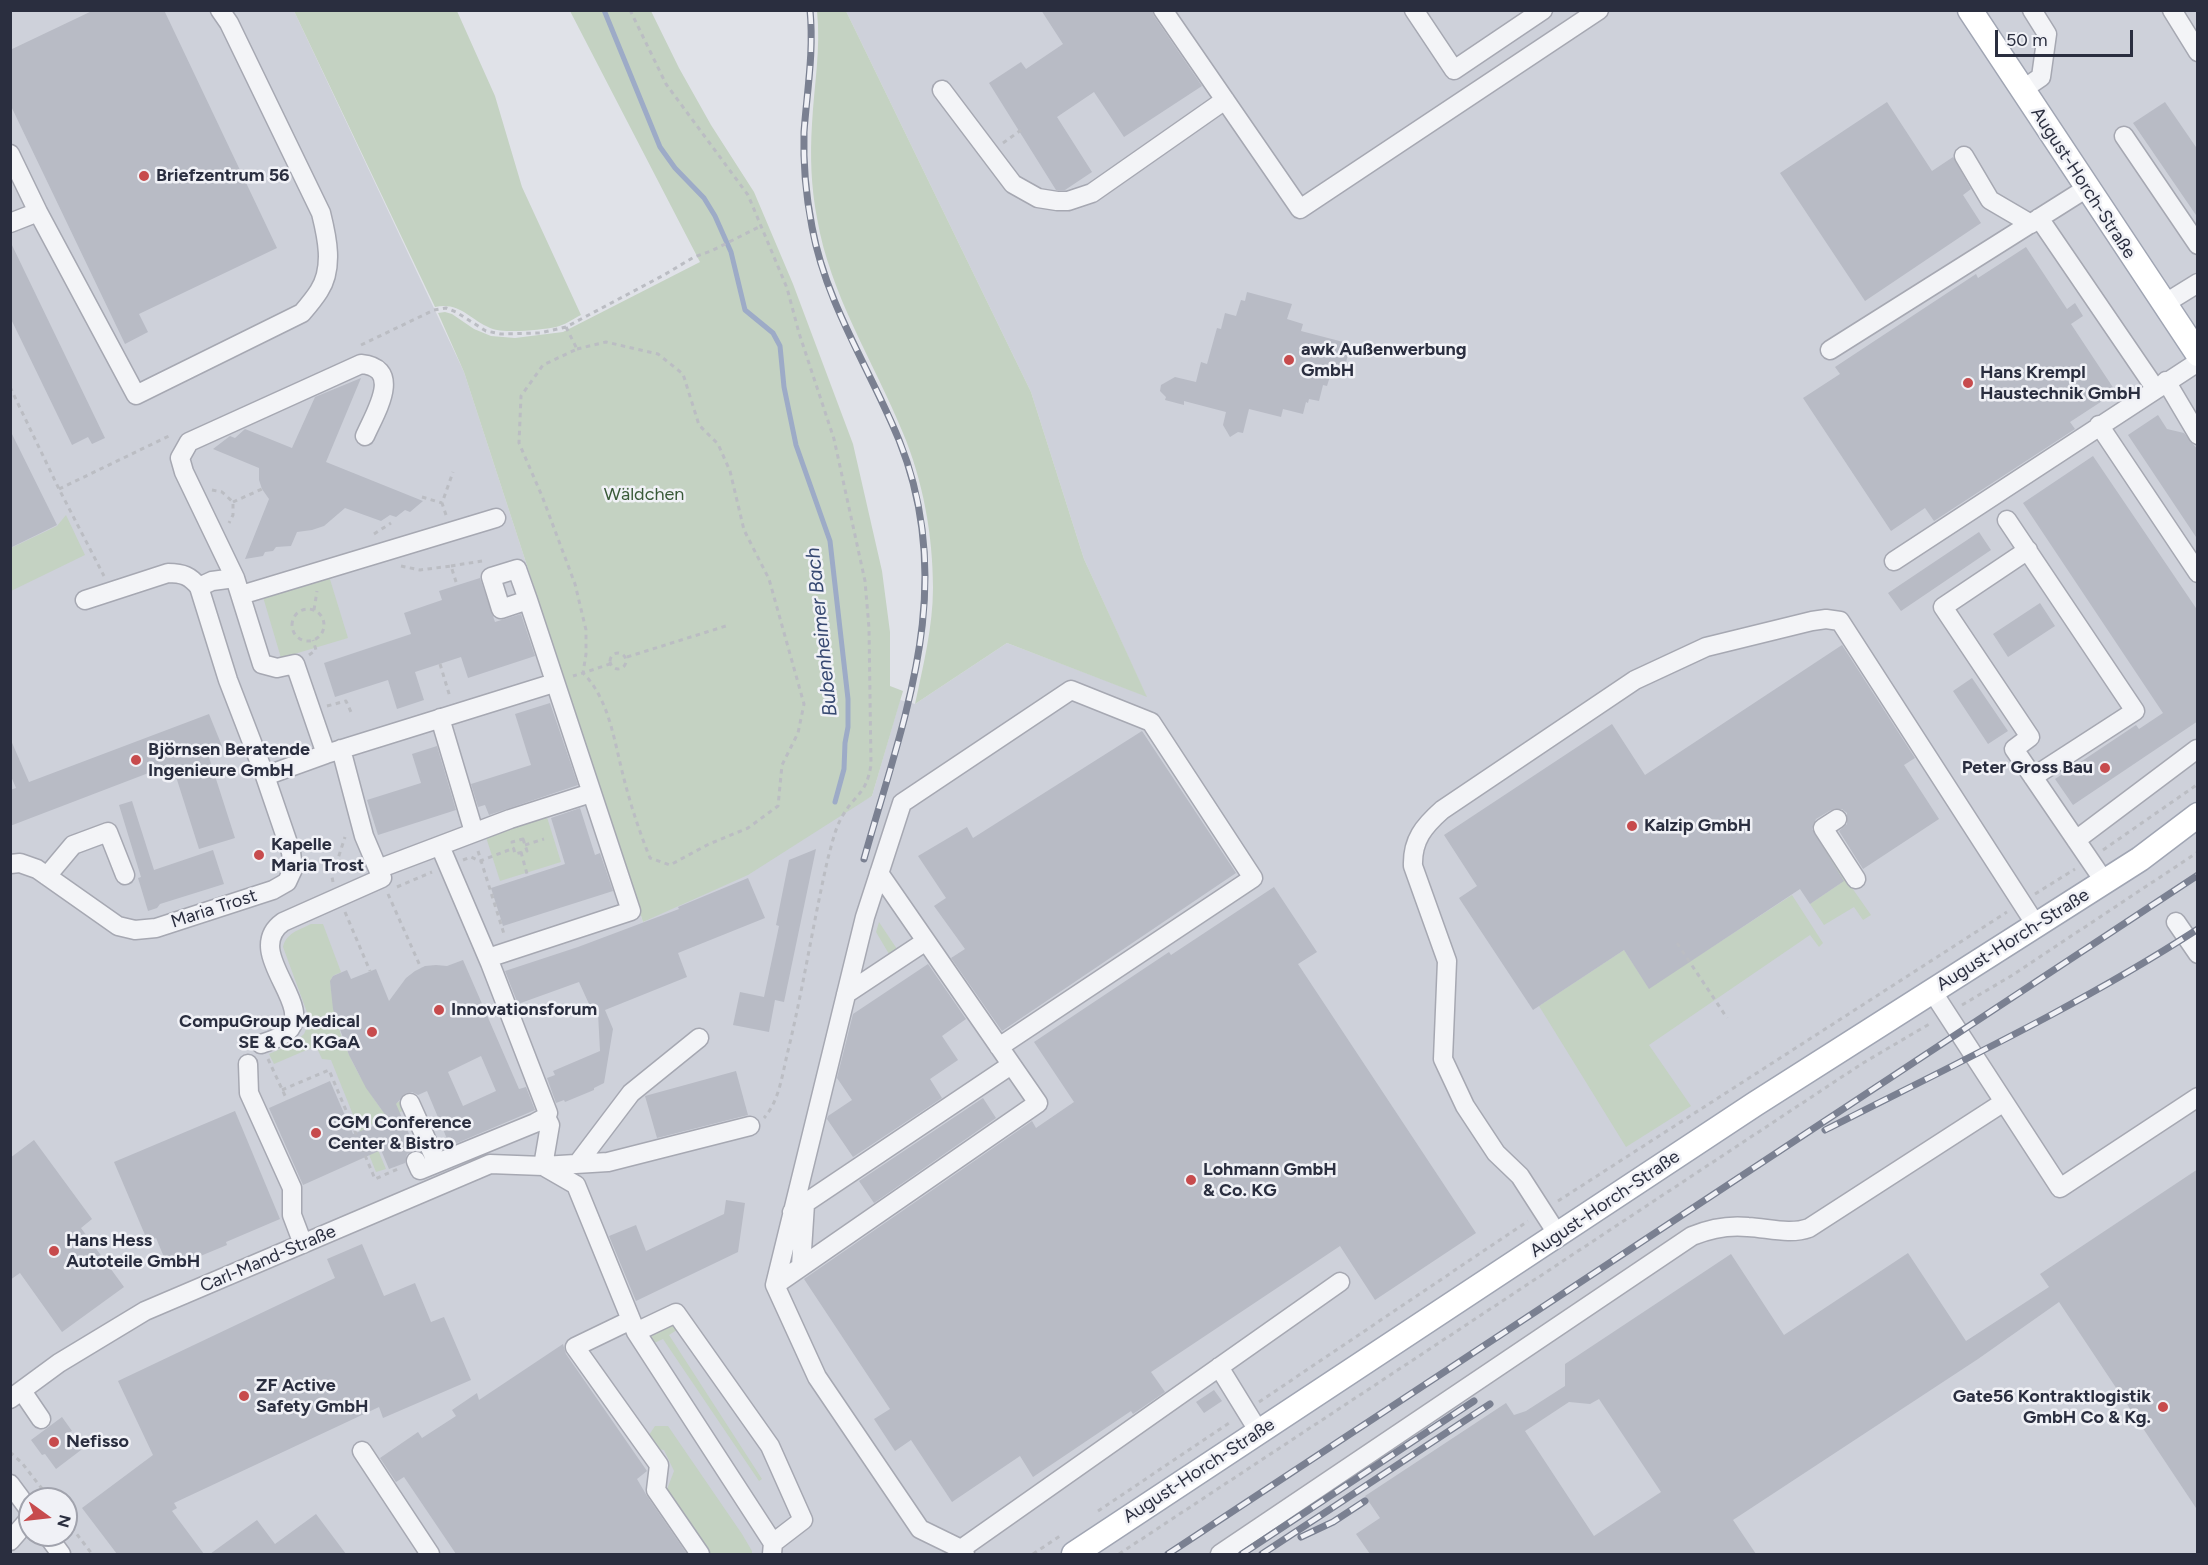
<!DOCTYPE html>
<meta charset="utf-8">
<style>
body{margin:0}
#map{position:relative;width:2208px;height:1565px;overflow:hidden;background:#e0e2e8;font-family:Figtree,sans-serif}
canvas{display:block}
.frame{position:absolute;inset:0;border:12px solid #2a2e3f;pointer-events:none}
.north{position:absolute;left:18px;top:1487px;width:60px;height:60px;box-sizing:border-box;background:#f0f1f6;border:2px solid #a1a3ad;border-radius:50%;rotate:105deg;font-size:16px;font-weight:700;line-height:24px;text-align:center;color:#2a2e3f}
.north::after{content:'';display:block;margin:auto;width:21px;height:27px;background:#c74b4d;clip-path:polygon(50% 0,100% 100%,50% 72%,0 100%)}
.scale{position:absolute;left:1995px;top:30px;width:138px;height:27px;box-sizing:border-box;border:3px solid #2a2e3f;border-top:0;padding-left:8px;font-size:18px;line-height:21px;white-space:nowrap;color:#2a2e3f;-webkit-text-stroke:4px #f0f1f6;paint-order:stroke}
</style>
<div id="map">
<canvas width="2208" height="1565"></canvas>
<div class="frame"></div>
<div class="north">N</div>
<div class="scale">50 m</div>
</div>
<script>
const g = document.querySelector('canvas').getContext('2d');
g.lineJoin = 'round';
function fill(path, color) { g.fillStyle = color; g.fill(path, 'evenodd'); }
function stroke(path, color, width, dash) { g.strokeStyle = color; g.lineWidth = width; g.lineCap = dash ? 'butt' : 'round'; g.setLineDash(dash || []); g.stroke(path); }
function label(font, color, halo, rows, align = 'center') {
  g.font = font + ' Figtree,sans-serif'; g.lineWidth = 5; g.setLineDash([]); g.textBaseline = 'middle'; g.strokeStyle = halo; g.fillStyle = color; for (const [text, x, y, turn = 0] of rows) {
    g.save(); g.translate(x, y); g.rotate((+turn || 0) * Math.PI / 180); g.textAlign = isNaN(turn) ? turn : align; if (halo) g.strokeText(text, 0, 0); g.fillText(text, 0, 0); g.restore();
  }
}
fill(new Path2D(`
 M11 11H294L464 372 643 922 872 796 900 700 915 704 1007 643 1146 696 1084 559 1031 392 846 11H2197V1554H11ZM30 1499H66V1535H30Z`), '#ced1da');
fill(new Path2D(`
 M294 11H457L495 96 522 187 581 315C573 319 565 325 556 327 541 330 504 334 490 328 469 319 460 302 435 307Z
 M570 11H651L679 68 711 125 754 192 793 284 853 444 882 571 890 632V686L903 691 872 796 748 875 643 922 464 372 438 313 445 312 452 314 474 329 491 336 515 338 563 332 700 262Z
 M817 11H846L1031 392 1084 559 1147 697 1007 643 915 704C923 667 933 626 933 588 933 535 923 481 903 433 874 362 830 295 817 218 811 187 810 155 812 124 814 85 821 49 817 11Z
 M66 515 85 555 11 591V548L57 526Z
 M329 576 348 638 281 658 263 597Z
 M546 814 561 862 500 881 485 834Z
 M1808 825 1871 915 1863 920 1854 907 1824 925 1810 904 1841 883 1805 828Z
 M1792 895 1823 943 1819 947 1810 935 1649 1045 1691 1106 1626 1147 1539 1006 1624 950 1649 988Z
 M879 922 897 949 889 954 876 932Z
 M311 924H323L341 972C340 973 334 975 333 976 329 980 331 989 332 994 336 1036 357 1075 381 1109L401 1101 405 1110 368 1126 386 1169 376 1172 331 1060 322 1059 316 1046 274 1064 269 1054 294 1043 304 1034 309 1022 308 1015 283 947C286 933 299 930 311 924Z
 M676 1323 680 1328 669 1335 762 1479 759 1481 663 1339 652 1344 650 1337Z
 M655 1426H668L742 1534 752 1551V1554H708L666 1492 674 1471 664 1450 656 1449 649 1435Z`), '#c4d2c2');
stroke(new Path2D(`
 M604 10 660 147 675 168 704 198 715 216 731 252 745 310 773 333 780 346 784 387 796 445 830 541 848 699V727L845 743 844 769 835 802`), '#9dabc7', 5);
fill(new Path2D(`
 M94 10H164L277 248 139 314 148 332 125 344 10 104V50Z
 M1041 10H1152L1154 16 1202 86 1124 137 1094 92 1057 117 1092 172 1065 190H1056L989 83 1021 62 1026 69 1063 44Z
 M1887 102 1932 171 1953 157 1971 189 1963 195 1981 223 1865 301 1780 173Z
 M2165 102 2198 150V218L2133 123Z
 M10 241 105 438 92 444 88 437 72 445 10 317Z
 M2026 247 2067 309 2075 303 2083 316 2071 324 2116 392 2070 422 2075 429 1934 521 1925 508 1891 531 1803 398 1840 374 1835 367 1976 274 1978 278Z
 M1247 292 1292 304 1287 319 1303 324 1301 331 1351 344 1343 373 1334 370 1333 374 1331 373 1327 386 1323 385 1319 401 1309 399 1308 403 1306 402 1303 414 1283 409 1281 417 1249 409 1243 433 1238 432 1230 437 1223 425 1226 412 1184 401V405L1165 400 1166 397 1160 391 1161 385 1175 377 1196 382 1201 362 1207 364 1217 328 1221 329 1225 313 1236 316 1241 300 1245 301Z
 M361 378 326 462 423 501 410 512 405 510 396 517 390 515 381 521 345 508 324 526 312 530 297 532 291 546 276 547 273 551 265 552 263 556 245 559 269 499 262 489 259 480V468L213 449 230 436 235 438 245 429 292 448 315 397Z
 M2158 415 2167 429 2184 433 2198 450V540L2128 435Z
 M10 430 57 525 10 548Z
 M2093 456 2198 611V721L2073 805 2055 779 2136 725 2139 729 2163 713 2023 503Z
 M1979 532 1991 550 1901 611 1888 593Z
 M480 578 495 622 521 614 535 656 468 678 461 657 415 672 424 700 397 709 388 680 335 697 324 663 411 634 404 613 442 600 439 591Z
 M2040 603 2055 626 2008 657 1993 634Z
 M1842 645 1915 758 1904 765 1939 819 1863 869 1839 831 1847 824V813L1842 809 1831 810 1816 819 1812 829 1844 881 1810 904 1800 889 1649 989 1624 950 1533 1010 1459 898 1477 886 1444 835 1612 724 1645 775Z
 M1972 678 2008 731 1988 744 1953 691Z
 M550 703 578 785 489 815 485 805 478 807 471 784 531 765 515 714Z
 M209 714 222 746 207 751 235 838 199 849 172 764 10 826V790L16 788 10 774V738L29 782Z
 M1142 731 1236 873 1002 1031 951 958 965 949 934 906 946 898 918 856 967 827 973 838Z
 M437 746 456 810 378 835 367 800 421 783 412 754Z
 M132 801 154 870 213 850 224 884 160 904 157 908 148 911 138 878 141 877 119 805Z
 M580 808 595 855 600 853 613 891 503 926 491 888 565 864 551 818Z
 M816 849 784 1002 775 1000 769 1032 733 1025 740 992 764 997 779 926 776 925 789 860Z
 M748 878 765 918 678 953 687 977 605 1010 613 1029 604 1083 594 1088V1090L565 1102 564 1100 556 1103 547 1078 555 1075 553 1071 600 1051 598 1013 594 1015 579 982 518 1004 505 971 578 947 679 909 678 907Z
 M1274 887 1317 952 1298 964 1476 1233 1375 1300 1340 1246 1151 1372 1165 1392 1133 1414 1131 1411 1033 1477 1020 1456 952 1502 911 1440 895 1451 874 1419 890 1409 804 1279 1032 1121 1036 1128 1074 1102 1034 1042 1169 952 1171 955Z
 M463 960 519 1089 526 1087 535 1110 450 1146 427 1091 418 1095 412 1092 406 1093 396 1104 416 1150 407 1154 405 1163 389 1169 381 1150 303 1185 269 1108 330 1081 353 1134 389 1120 366 1088 349 1055 333 1009 330 981 333 976 347 970 351 979 376 969 389 1001 406 978 415 971 425 966 436 965 447 966ZM481 1056 496 1091 463 1106 448 1072Z
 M928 964 966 1019 942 1036 958 1060 930 1079 942 1098 853 1157 827 1119 828 1116 852 1100 837 1078 853 1014Z
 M736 1071 748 1115 657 1138 645 1096Z
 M983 1098 996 1118 874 1203 859 1181Z
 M235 1111 280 1219 226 1242 227 1245 169 1269 156 1238 148 1242 114 1162Z
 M34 1140 92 1219 81 1228 124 1287 62 1332 20 1273 10 1280V1158Z
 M2198 1169V1511L2059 1302 1978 1359 1733 1520 1756 1554H1370L1356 1534 1380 1518 1365 1496 1506 1403 1514 1415 1526 1411 1565 1386V1364L1731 1254 1784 1335 1908 1253 1966 1341 2049 1287 2040 1274ZM1599 1399 1661 1492 1594 1536 1525 1431 1569 1402 1590 1404Z
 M726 1200 745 1203 738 1252 636 1301 609 1236 636 1225 646 1251 724 1214Z
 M362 1244 384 1296 415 1283 431 1322 444 1317 471 1380 383 1418 379 1407 174 1503 177 1508 172 1511 204 1554H117L82 1508 153 1455 118 1381 335 1278 327 1259Z
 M563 1344 566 1354 647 1471 637 1479 647 1496 687 1554H456L404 1477 396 1482 380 1458 418 1432 422 1438 456 1416 452 1410 477 1393 479 1400Z
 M1214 1390 1222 1401 1204 1413 1196 1402Z
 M62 1417 72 1431 68 1433 81 1450 56 1469 45 1454 42 1455 31 1440Z
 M316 1514 346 1554H210L257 1520 275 1544Z`), '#b8bbc5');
const minor = new Path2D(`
 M1163 10 1300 209 1599 10
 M1414 10 1454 70 1543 10
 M2172 10 2198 52
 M942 90 1013 184 1038 198 1057 201H1068L1092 193 1225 100
 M2022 90 2041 77 2047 34 2032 10
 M2124 136 2198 245
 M10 154 38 212 136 395 302 313C308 306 314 299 319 291 334 268 327 237 321 213L229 23 220 10
 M1964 156 1990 200 2031 224
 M2039 218 2155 388
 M10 223 38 212
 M2164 304 2198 283
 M1830 350 2087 188
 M2166 381 2198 435
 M2099 425 2198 573
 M2007 520 2135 711 2033 777
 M2028 550 1943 607 2030 737 2014 749 2104 881
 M1894 561 2198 362
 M199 587 212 581 235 578
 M241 595 496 518
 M440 718 474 832
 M341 749 364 836 378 869 510 819 591 793
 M326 754 295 664 277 668 262 664 235 578 184 472 180 458 189 442 361 364C404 368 375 413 365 436
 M265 776 326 754 554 683
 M1837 819 1823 828 1856 879
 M2076 840 2197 749
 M10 864 20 863 37 869 118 926 135 930 156 928 273 890 287 882 293 869 291 852 265 776 228 680 199 587C190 576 183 573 168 573L85 600
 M47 876 73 845 108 832 125 875
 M2176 922 2198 954
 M488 958 631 911 528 600 517 569 491 577 501 609 528 600
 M1932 991 2060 1188 2198 1097
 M846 994 926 941
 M261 1044C270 1041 280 1038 287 1032 317 1005 241 952 283 922L382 878 378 869
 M248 1064 249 1093 292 1188V1215L303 1244
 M410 1103 437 1163
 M416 1161 420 1170 535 1123 546 1117 548 1113 490 963 440 846
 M578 1163 631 1093 699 1038
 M543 1166 576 1185 636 1332 773 1543 772 1554
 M543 1166 550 1125 546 1117
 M792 1212 1011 1065
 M1558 1235 1520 1176 1496 1153 1465 1106 1443 1059 1447 961 1413 866C1412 840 1424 826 1442 810L1635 680 1706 647 1812 621 1826 619 1840 621 2036 925
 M801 1266 805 1204
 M775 1285 1038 1103 879 873
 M631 1320 575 1347 659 1465 656 1490 700 1554
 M636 1332 676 1313 770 1446 803 1520 773 1543
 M1219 1367 1259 1432
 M22 1391 41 1419
 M10 1399 59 1363 145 1311 490 1164 543 1166 608 1162 750 1126
 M362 1451 430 1554
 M10 1484 30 1511
 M47 1535 61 1554
 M10 1541 30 1518
 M961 1549 1340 1282
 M965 1554 961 1549 920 1529 817 1377 775 1285 865 917 902 803 1071 690 1151 722 1253 878 999 1047
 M1220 1554 1692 1236C1709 1229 1729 1225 1748 1227 1768 1228 1790 1235 1809 1228L2004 1102`);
const major = new Path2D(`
 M1970 10 2198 354
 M1074 1554 1755 1104 2140 859 2198 815`);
stroke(minor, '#a6a8b2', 21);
stroke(major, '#a0a5b3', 27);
stroke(new Path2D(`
 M630 10 666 84 748 195 787 288 799 333 834 439 865 581 869 628 871 765C866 795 856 793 843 815 835 828 832 844 828 858 813 923 803 990 787 1055 782 1076 779 1101 764 1118
 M1003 143 1021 130
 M566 327 577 349 543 365 521 396 519 443 542 496 575 584 586 630V654L583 673 573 676
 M361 345 434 310 446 308 456 312 486 331 501 334 540 333 566 327 664 275 694 257 711 251 761 226
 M577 349 606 342 658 354 683 374 699 425 718 444 730 471 744 530 769 579 804 704 798 733 782 765 778 806 748 828 709 844 670 865 650 858C639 831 630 803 623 775 614 740 609 699 583 673L610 664
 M10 387 59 489 104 576
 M59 489 171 435
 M212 490 222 492 233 502V515L229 523
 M422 497 442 503
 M233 502 262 489
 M446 515 442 503 453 472
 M374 534 391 523
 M401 566 420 570 451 566 457 585
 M451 566 482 561
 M292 625a16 16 0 1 1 32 0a16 16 0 1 1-32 0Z
 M314 610 317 591
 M610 661a8 8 0 1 1 16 0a8 8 0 1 1-16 0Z
 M309 655 316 650 313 640
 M627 657 729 625
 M440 664 450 697
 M327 706 346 701 351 712
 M523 839 527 851 515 854 512 842Z
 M525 845 544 839
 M2103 850 2198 784
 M478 851 504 934
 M521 852 527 874
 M463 860 471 857 480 861 514 848
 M333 882 332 877 345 837
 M397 887 432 872
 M388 894 421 968
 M2035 894 2075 869
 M345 912 370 971
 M1677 943 1727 1018
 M1962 1005 2011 976 2198 852
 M268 1059 287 1100
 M282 1090 329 1070 375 1179 400 1168
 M1558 1201 2007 912
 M1259 1402 1528 1221
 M10 1452 22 1463 50 1499
 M1098 1511 1232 1421
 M66 1520 92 1554
 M1033 1554 1060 1536
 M1119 1554 1863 1063 1931 1023`), '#bbbdc3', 3, [4.5, 4.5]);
stroke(minor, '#f3f4f7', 18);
stroke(major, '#fff', 24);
const rail = new Path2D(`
 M810 10C814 52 807 91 804 132 803 164 806 196 812 227 826 304 870 369 899 440 958 587 904 717 864 859
 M1825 1130C1951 1066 2079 1006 2198 929
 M1301 1537 1333 1522 1365 1501
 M1168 1554 2198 875
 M1242 1554 1474 1401
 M1262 1554 1490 1404`);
stroke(rail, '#7a8091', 7);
stroke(rail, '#f0f1f6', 4.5, [14]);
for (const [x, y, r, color] of [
 [144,176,6,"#c74b4d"],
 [1289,360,6,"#c74b4d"],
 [1968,383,6,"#c74b4d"],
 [136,760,6,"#c74b4d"],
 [2105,768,6,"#c74b4d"],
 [1632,826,6,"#c74b4d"],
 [259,855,6,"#c74b4d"],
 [439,1010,6,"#c74b4d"],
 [372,1032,6,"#c74b4d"],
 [316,1133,6,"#c74b4d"],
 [1191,1180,6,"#c74b4d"],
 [54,1251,6,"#c74b4d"],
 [244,1396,6,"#c74b4d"],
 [2163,1407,6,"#c74b4d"],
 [54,1442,6,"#c74b4d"]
]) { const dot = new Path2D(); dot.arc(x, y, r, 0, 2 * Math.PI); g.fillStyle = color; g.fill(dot); stroke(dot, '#f0f1f6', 2); }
label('bold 18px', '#2a2e3f', '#f0f1f6', [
 ["Briefzentrum 56",156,176],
 ["awk Außenwerbung",1301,350],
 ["GmbH",1301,371],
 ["Hans Krempl",1980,373],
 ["Haustechnik GmbH",1980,394],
 ["Björnsen Beratende",148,750],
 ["Ingenieure GmbH",148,771],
 ["Peter Gross Bau",2093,768,"right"],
 ["Kalzip GmbH",1644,826],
 ["Kapelle",271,845],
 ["Maria Trost",271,866],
 ["Innovationsforum",451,1010],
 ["CompuGroup Medical",360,1022,"right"],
 ["SE & Co. KGaA",360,1043,"right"],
 ["CGM Conference",328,1123],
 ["Center & Bistro",328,1144],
 ["Lohmann GmbH",1203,1170],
 ["& Co. KG",1203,1191],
 ["Hans Hess",66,1241],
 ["Autoteile GmbH",66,1262],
 ["ZF Active",256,1386],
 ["Safety GmbH",256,1407],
 ["Gate56 Kontraktlogistik",2151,1397,"right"],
 ["GmbH Co & Kg.",2151,1418,"right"],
 ["Nefisso",66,1442]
], 'left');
label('18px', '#2a2e3f', '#f0f1f6', [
 ["August-Horch-Straße",2083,183,57],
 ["Maria Trost",214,909,-18],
 ["August-Horch-Straße",2013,940,-32],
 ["August-Horch-Straße",1605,1204,-34],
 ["Carl-Mand-Straße",268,1259,-23],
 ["August-Horch-Straße",1199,1471,-33]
]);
label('18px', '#395a38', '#f0f1f6', [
 ["Wäldchen",644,495]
]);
label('italic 20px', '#364871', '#f0f1f6', [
 ["Bubenheimer Bach",822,632,-96]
]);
</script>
